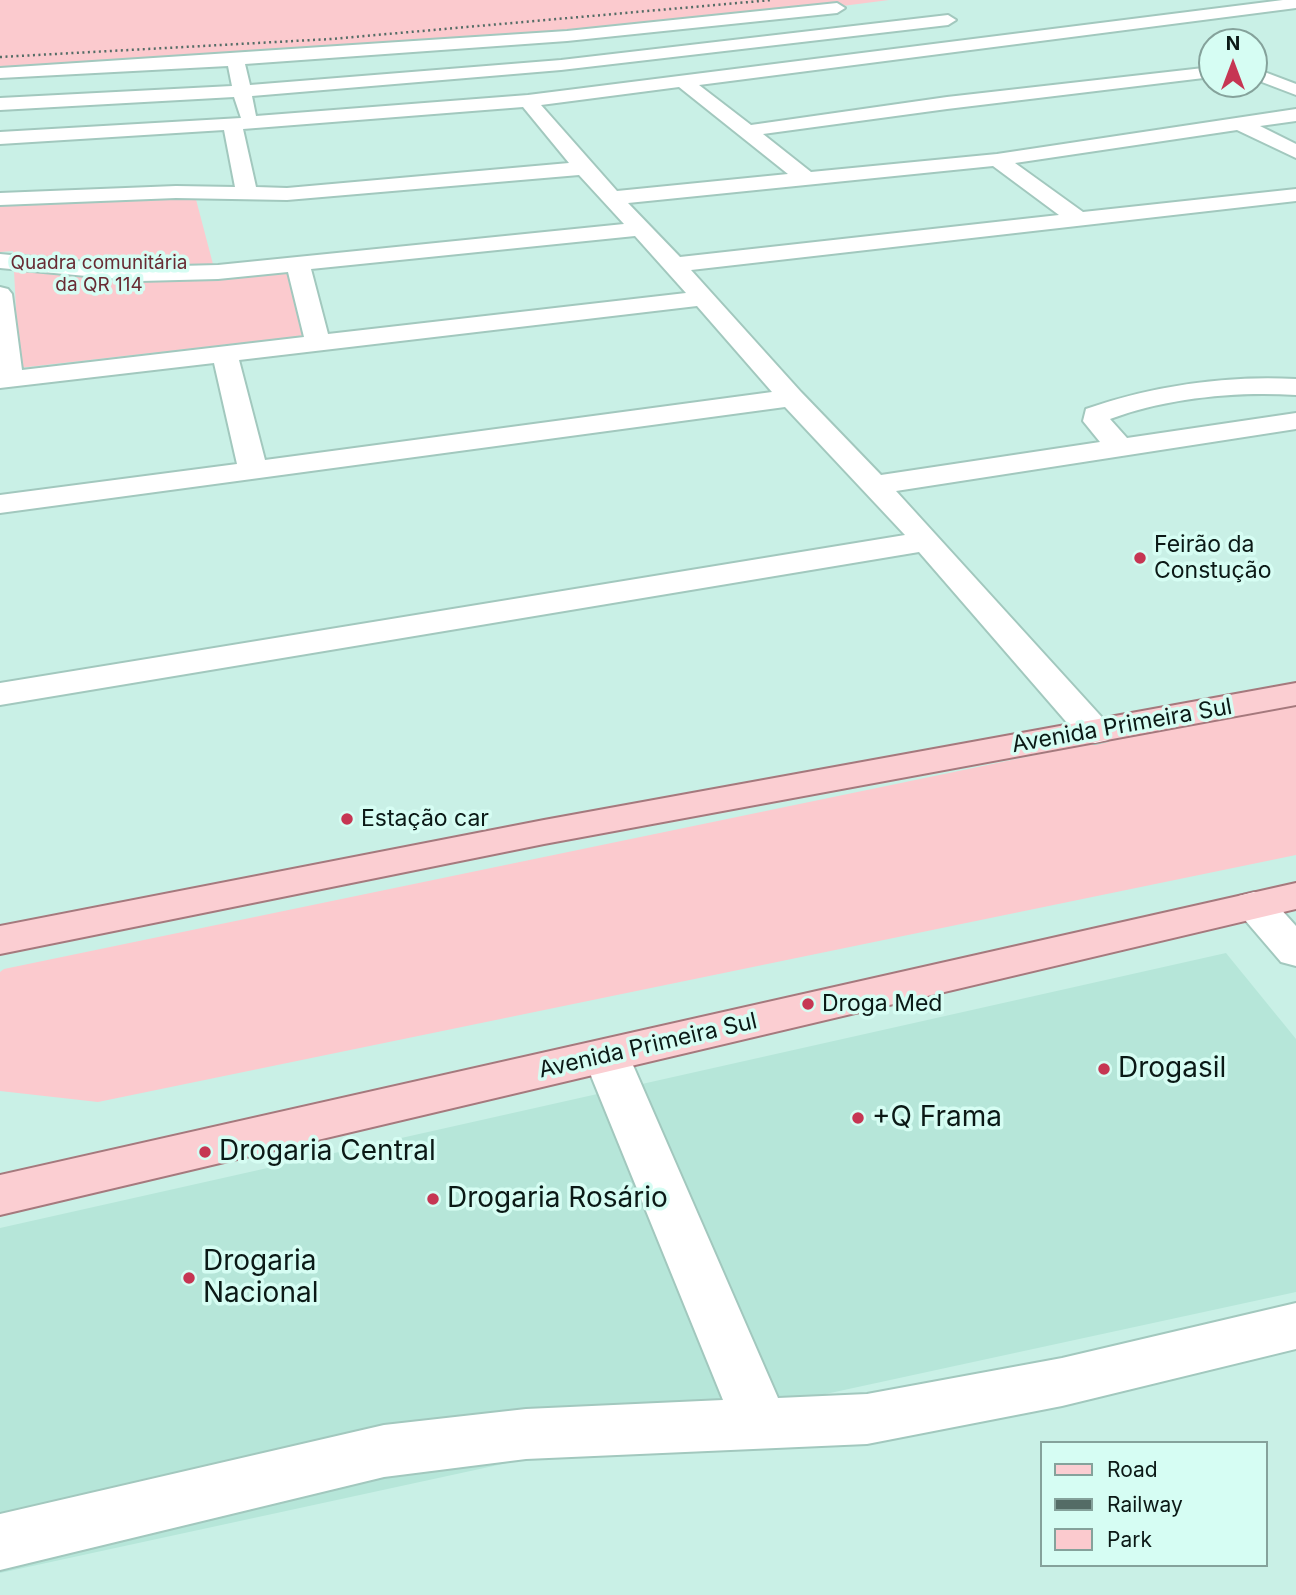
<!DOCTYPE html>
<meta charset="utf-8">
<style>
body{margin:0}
#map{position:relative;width:1296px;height:1595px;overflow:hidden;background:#c9f0e6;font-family:Inter,sans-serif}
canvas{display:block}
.legend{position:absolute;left:1040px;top:1441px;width:228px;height:126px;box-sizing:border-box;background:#d6fdf3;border:2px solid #85a29b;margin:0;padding:9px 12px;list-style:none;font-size:21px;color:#0b1916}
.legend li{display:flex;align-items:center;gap:14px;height:35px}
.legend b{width:35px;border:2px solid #85a29b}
.north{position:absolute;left:1198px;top:28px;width:70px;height:70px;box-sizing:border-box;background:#d6fdf3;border:2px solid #85a29b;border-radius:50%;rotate:0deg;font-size:19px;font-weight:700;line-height:28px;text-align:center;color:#0b1916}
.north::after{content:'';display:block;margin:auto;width:24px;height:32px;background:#c63653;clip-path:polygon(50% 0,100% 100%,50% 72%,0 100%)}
</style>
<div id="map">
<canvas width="1296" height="1595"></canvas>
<ul class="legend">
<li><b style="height:9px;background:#fbced2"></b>Road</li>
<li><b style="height:9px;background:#546c66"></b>Railway</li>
<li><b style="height:19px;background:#fbcace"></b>Park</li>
</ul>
<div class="north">N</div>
</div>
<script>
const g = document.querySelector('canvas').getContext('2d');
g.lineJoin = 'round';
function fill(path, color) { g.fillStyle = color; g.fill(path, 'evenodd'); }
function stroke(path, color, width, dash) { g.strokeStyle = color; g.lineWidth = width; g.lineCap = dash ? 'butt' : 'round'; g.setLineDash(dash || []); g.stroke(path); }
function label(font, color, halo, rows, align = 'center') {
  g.font = font + ' Inter,sans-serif'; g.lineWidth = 7; g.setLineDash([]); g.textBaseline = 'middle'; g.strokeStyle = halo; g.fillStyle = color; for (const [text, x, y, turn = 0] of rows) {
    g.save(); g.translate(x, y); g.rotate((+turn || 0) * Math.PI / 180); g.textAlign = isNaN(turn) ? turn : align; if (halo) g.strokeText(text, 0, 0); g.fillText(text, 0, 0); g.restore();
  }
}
fill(new Path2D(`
 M1226 953 1296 1039V1292L0 1573V1228Z`), '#b6e6d9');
fill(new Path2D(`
 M0 0H889L578 40 222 66 0 75Z
 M193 188 214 268 290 264 311 335 19 368 13 251 0 252V196Z
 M1296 701V855L98 1102 0 1091V972L4 969Z`), '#fbcace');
const minor = new Path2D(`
 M1283 0H1296V8L699 85 751 125 947 97 1212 67V77L947 109 763 134 811 172 997 154 1296 109V121L1260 126 1296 144V158L1237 130 1015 163 1083 212 1296 189V201L691 270 801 392 881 475 1100 442 1083 421 1086 409C1151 386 1227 375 1296 379V395C1236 391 1167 398 1110 419L1127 438 1296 413V429L896 491 1108 724 1113 732 1108 740 1095 743 1082 740 919 552 0 705V683L905 535 785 407 0 513V495L237 464 214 363 0 388V287L8 289 12 294 22 370 304 337 288 272 218 279 140 281 0 268V254L140 267 218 265 624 224 579 175 287 200 176 198 0 205V193L176 186 235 187 224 130 0 144V132L241 118 234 97 0 110V98L232 86 228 66 0 78V68L567 31 837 3 845 8 837 13 567 41 245 64 250 85 561 60 948 15 956 20 948 25 561 70 252 96 256 116 528 95ZM679 87 788 174 617 191 541 105ZM523 107 569 163 287 188 256 187 243 129ZM993 166 1059 215 680 257 628 203ZM635 236 686 293 328 334 311 269ZM697 306 772 392 265 460 239 360Z
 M1254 68 1296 84V95L1254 79Z
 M1254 892 1269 896 1296 926V966L1281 962 1233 906 1239 896Z
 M606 1039 622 1044 629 1056 778 1398 867 1394 1062 1358 1296 1303V1349L1062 1406 867 1444 526 1459 384 1477 0 1570V1514L384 1425 526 1409 723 1400 583 1056 590 1044Z`);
const major = new Path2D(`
 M1296 683V705L544 844 0 954V926L544 820Z
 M1296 883V909L0 1215V1175Z`);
stroke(minor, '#a2c8be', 4);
stroke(major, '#a5797d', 4);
fill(minor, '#fff');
fill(major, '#fbced2');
stroke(new Path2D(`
 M0 57 331 39 772 0`), '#546c66', 2.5, [2, 3.5]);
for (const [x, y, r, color] of [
 [1140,558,7,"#c63653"],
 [347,819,7,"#c63653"],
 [808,1004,7,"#c63653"],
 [1104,1069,7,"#c63653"],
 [858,1118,7,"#c63653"],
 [205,1152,7,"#c63653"],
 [433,1199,7,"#c63653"],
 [189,1278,7,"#c63653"]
]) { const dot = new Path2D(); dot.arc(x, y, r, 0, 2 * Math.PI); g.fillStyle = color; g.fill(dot); stroke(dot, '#d6fdf3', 2.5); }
label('19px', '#682a33', '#d6fdf3', [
 ["Quadra comunitária",99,263],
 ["da QR 114",99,285]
]);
label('23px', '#0b1916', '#d6fdf3', [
 ["Feirão da",1154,545],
 ["Constução",1154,571],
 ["Estação car",361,819],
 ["Droga Med",822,1004]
], 'left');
label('23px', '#0b1916', '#d6fdf3', [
 ["Avenida Primeira Sul",1122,726,-10],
 ["Avenida Primeira Sul",648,1046,-13]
]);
label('28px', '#0b1916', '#d6fdf3', [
 ["Drogasil",1118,1069],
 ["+Q Frama",872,1118],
 ["Drogaria Central",219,1152],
 ["Drogaria Rosário",447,1199],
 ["Drogaria",203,1262],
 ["Nacional",203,1294]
], 'left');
</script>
